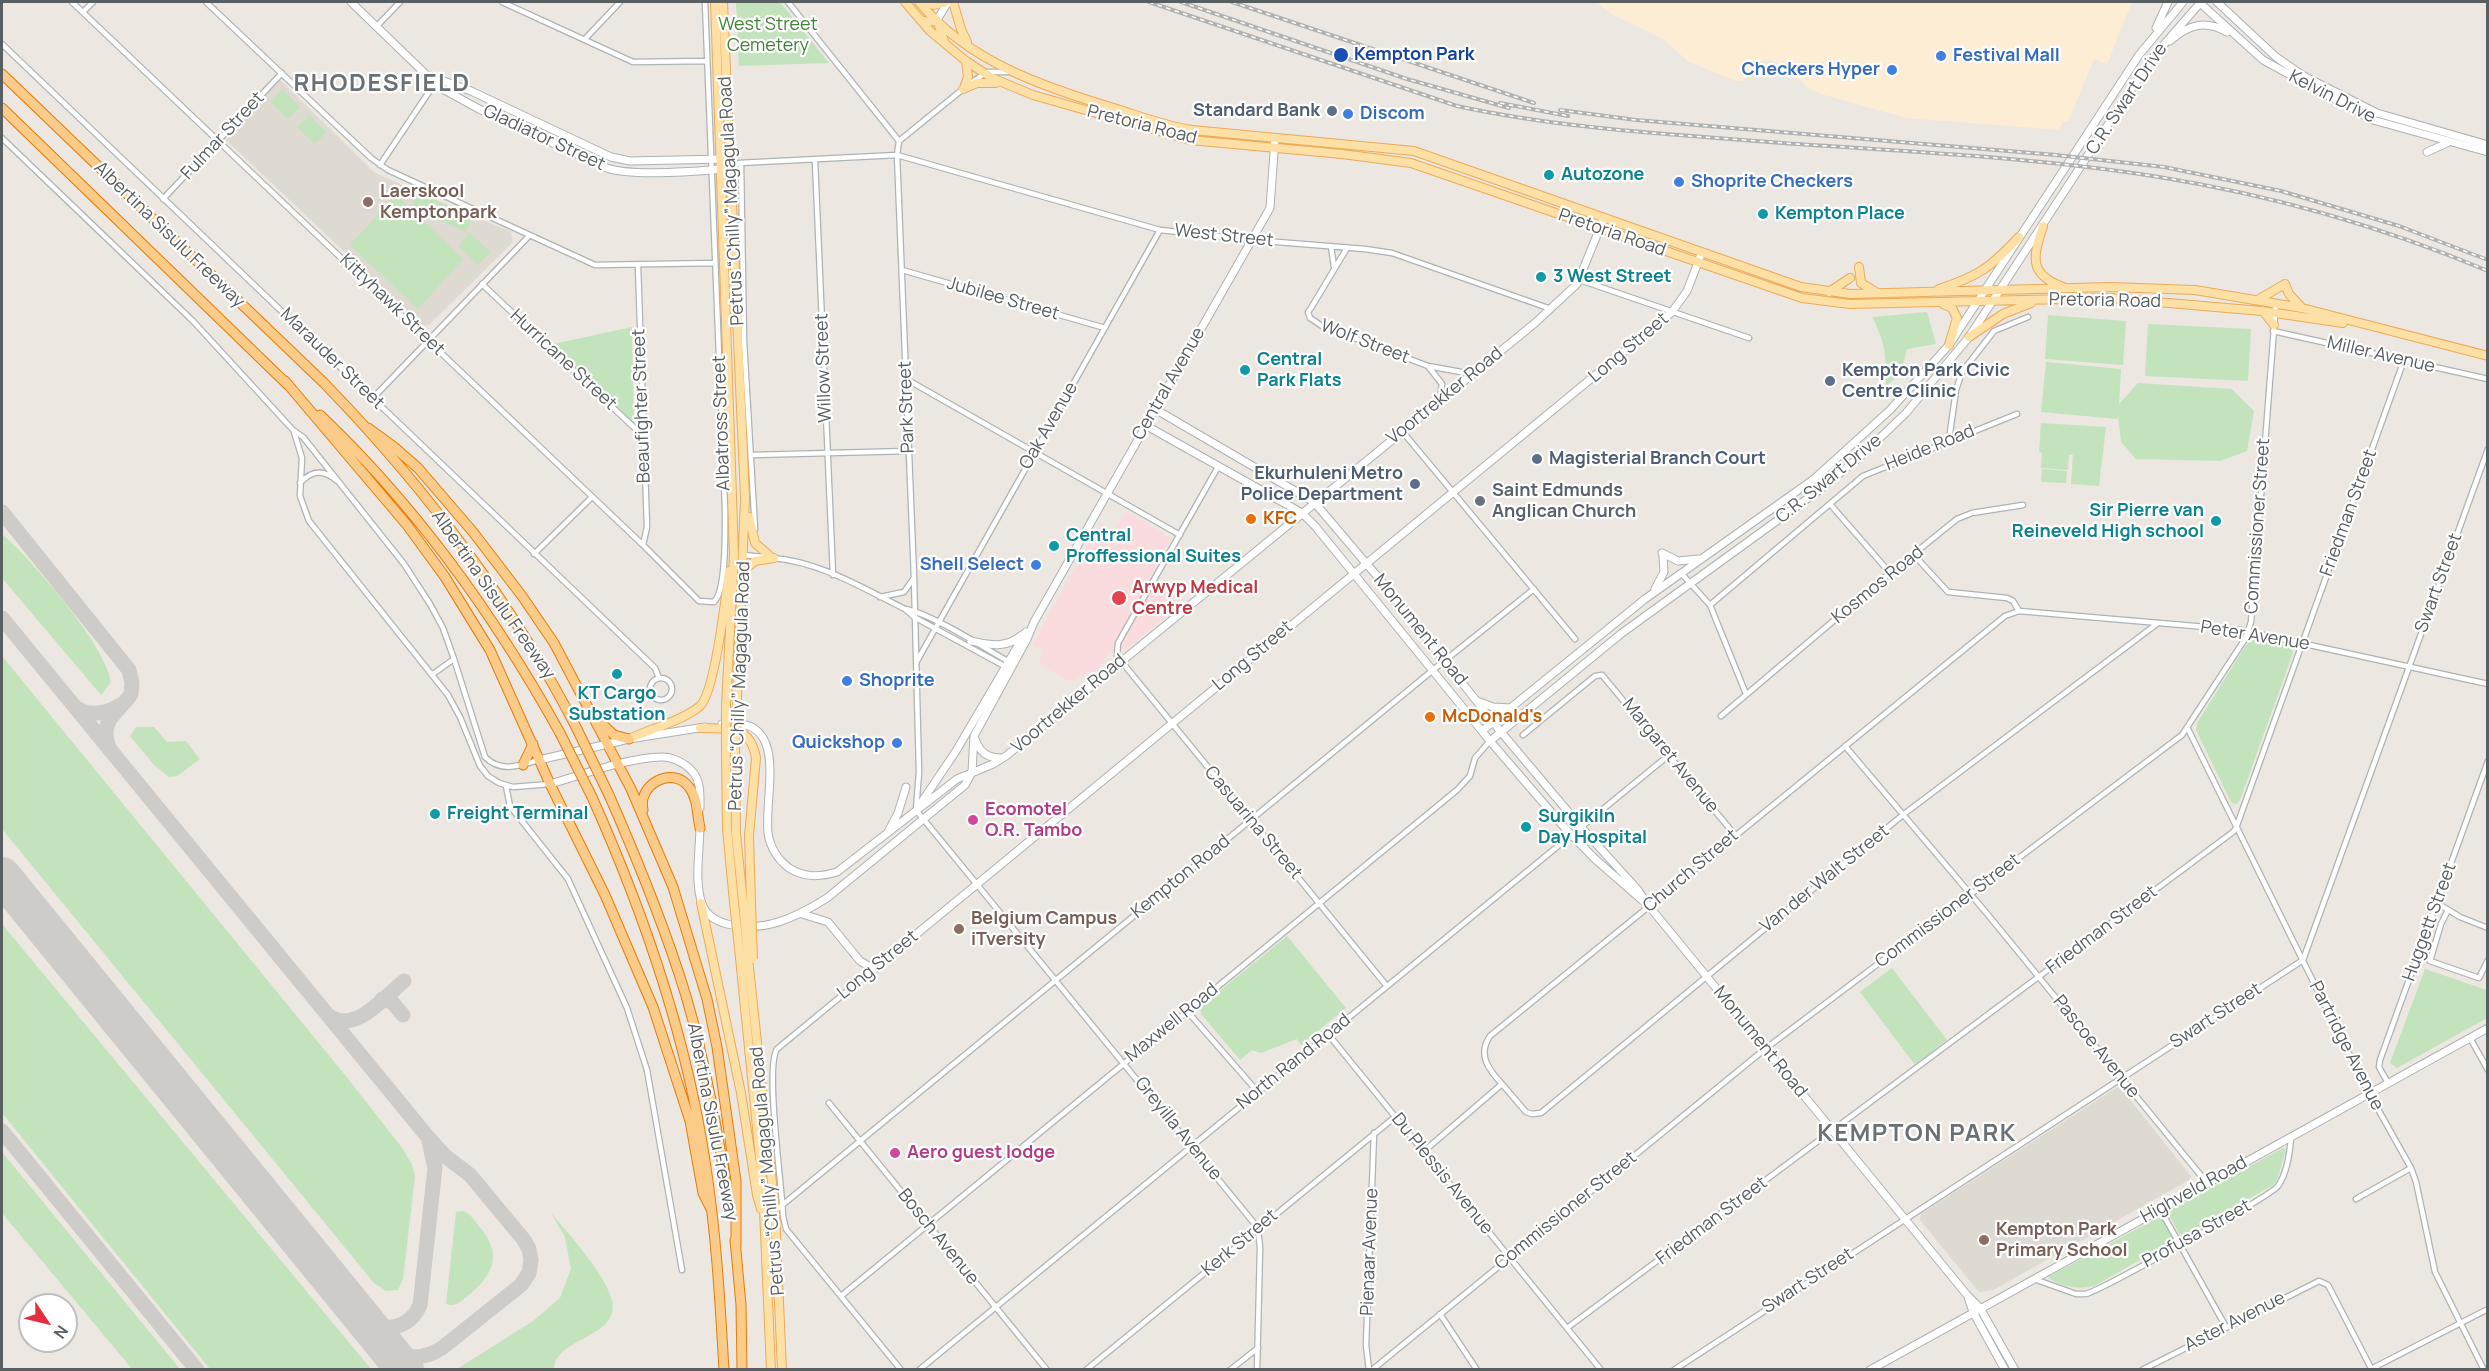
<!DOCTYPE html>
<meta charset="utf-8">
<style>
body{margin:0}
#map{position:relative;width:2489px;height:1371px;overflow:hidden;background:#ece7e0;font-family:Manrope,sans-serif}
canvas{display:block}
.frame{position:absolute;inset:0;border:3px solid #595e61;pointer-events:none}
.north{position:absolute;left:18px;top:1293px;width:60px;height:60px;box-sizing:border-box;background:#fff;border:2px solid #bdbfc0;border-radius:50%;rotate:125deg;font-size:16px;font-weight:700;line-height:24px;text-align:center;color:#595e61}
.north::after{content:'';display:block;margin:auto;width:21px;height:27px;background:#e42e3e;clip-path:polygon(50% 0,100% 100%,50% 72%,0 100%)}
</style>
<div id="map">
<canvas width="2489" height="1371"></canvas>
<div class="frame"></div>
<div class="north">N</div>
</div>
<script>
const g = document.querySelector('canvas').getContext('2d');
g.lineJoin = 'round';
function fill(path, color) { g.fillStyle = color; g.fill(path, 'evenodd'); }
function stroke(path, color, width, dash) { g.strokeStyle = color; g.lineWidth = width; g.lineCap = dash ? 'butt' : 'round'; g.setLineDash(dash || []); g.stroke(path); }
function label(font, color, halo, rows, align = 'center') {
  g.font = font + ' Manrope,sans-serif'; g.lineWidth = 4.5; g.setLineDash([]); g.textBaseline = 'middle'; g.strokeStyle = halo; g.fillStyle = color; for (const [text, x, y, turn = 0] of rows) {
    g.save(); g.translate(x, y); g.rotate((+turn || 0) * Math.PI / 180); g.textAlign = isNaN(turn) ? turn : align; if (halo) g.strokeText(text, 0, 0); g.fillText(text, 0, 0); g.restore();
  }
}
fill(new Path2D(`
 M1596 2H2132L2107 64 2094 59 2068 122 2063 121 2059 130 1906 118 1821 94 1808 88 1786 66 1766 59 1755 65 1751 74 1743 81H1736L1689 62 1663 39 1611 14Z`), '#fdedd5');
fill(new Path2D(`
 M280 80 375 173 511 232 513 242 429 325 423 326 226 140Z
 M2119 1086 2191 1176 2189 1180 1993 1290 1979 1292 1920 1220 1921 1214Z`), '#ded9d1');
fill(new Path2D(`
 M1126 511 1171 538 1148 581 1158 588 1163 587 1175 589 1180 602 1170 613 1130 646 1108 654 1098 670 1083 674 1072 682 1039 664 1044 651 1032 645 1100 523 1113 531Z`), '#fadbde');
fill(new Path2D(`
 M736 2H780L829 63 739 66Z
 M282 89 300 107 288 119 270 101Z
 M309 115 326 132 315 144 297 127Z
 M418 192 472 218 466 232 411 207Z
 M396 195 463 259 418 309 350 245Z
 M470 233 490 252 478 265 458 246Z
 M1927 312 1936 344 1907 349 1901 373 1886 386C1886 357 1886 343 1872 317Z
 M2048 315 2126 321 2123 365 2045 359Z
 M2148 324 2251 329 2248 381 2145 376Z
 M632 327 634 430 549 345Z
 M2046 362 2121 369 2119 404 2138 383 2232 389 2254 411 2247 451 2220 461 2136 459 2121 442 2118 416 2117 419 2041 412Z
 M2041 423 2106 427 2099 486 2071 484 2073 455H2069L2068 470 2041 468 2042 453 2039 452Z
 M2042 469 2067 471 2066 483 2041 482Z
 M2 534C32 560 105 644 111 682L101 695 2 578Z
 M2256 636 2287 642 2291 644 2293 653 2240 800 2236 804 2231 802 2196 730 2197 723 2246 645Z
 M2 656 345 1075 403 1149 412 1165 415 1176 403 1279 398 1290 386 1291 374 1283 2 829Z
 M136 727H154L167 742 186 741 200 759 177 776 169 777 155 766 130 736Z
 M2 924 371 1369H210L2 1113Z
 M1287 936 1346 1008 1301 1045 1297 1039 1261 1053 1252 1050 1240 1060 1201 1014 1200 1007Z
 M1892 968 1947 1040 1915 1065 1860 992Z
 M2425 969 2487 990V1018L2397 1068 2390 1063Z
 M2283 1148 2286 1150 2277 1180 2273 1185 2181 1237 2168 1213 2170 1210Z
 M2 1152 180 1369H132L2 1213Z
 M463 1211C470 1213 474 1220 479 1226 502 1253 495 1273 470 1294 462 1300 456 1308 446 1304L456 1212Z
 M551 1213C569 1234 605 1274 612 1300 621 1338 555 1337 554 1369H457L533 1321 560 1298 571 1269 565 1237Z
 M2161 1216 2175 1240 2094 1286C2080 1290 2059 1287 2048 1277Z`), '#c3e3bd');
stroke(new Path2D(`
 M2 512 129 670 132 683 131 694C119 713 97 719 110 750
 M2 618 427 1136 445 1156 470 1175 524 1240 529 1249 531 1260 529 1273 521 1285 442 1348C422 1361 404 1359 385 1345
 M75 707C88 717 106 714 120 705
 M382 999 392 1002 403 1015
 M329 1016C356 1034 384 997 404 981
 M2 1131 197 1370
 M364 1320C385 1334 410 1328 420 1305L435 1168 429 1141
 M386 1347 391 1357 393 1370`), '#ceccc8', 15);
stroke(new Path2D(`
 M2 876 405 1370`), '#ceccc8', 38);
const street = new Path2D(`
 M72 2 643 545 699 601 714 602C727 590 725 527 725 508L705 2
 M206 2 371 158 388 170 595 265 715 263
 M502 2 633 62 707 61
 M788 2 899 141
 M83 12 93 2
 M377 26 400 2
 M585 39 620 2
 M2 44 655 668 659 678
 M972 82 987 72H1009
 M963 89 899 141 897 155 914 577 919 772 916 810 1258 1228 1260 1248 1257 1370
 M2 138 193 321 293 430 303 437 404 564 430 604 443 628 454 659 485 757C501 773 519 766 539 760
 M815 161 833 575
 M741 163 744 341 755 529
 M380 165 435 83
 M731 168 739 163 897 155 1160 230 1252 240 1365 249 1392 253 1551 309
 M163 199 282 73
 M1331 246 1334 267
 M1347 248 1311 308 1308 312 1310 318 1322 326 1428 366 1472 374
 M638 266 647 527 643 545
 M902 270 1105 328
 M1580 280 1749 338
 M482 284 643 436
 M2273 331 2488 379
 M1428 366 1442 384 1440 400
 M906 379 1180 535
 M373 398 529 236
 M1402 431 1575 639
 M294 432 302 458 300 496 309 521 448 695 460 717 480 766 488 776 499 783 513 787 550 784
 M1949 440 1956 390 1962 372 1994 331 2028 317
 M752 455 909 451
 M1218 467 1118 643 1117 656 1386 985
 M300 483C312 470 323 469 336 480
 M1830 504 1890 573
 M534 554 592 497
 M743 555 764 557
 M1914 555 1948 592 2007 598 2013 601 2019 611
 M772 558C819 561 864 589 905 609L914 617 1008 668
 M1681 573 1710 605 1746 694
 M880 597 904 592 914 578
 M1710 605 1863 476 2017 414
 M905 609C930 613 985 648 1009 662
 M917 661 1160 230
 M433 674 454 659
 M650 689a11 11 0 1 1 22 0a11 11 0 1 1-22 0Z
 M1721 716 1890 573 1957 519 1972 513 2023 505
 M2188 729 2365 1086 2411 1168 2416 1182 2435 1272 2484 1370
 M1523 735 1595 676 1602 675 1735 835
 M1845 746 1989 916 2207 1183
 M506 786 510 806 568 879 627 1008 647 1070 682 1270
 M2437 903 2460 917 2488 928
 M2448 910 2441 924 2430 961 2479 978 2488 960
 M874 969 777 1049C765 1067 782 1186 783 1216L786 1229 901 1370
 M1187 1011 1257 1091
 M1328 1034 1601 1370
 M2470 1038 2488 1070
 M2388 1083 2379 1067 2380 1060 2488 761
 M1502 1084 1526 1112 1532 1114 1541 1113 1904 814 2158 623
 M829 1103 1047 1370
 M1423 1152 1502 1084C1489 1070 1477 1055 1490 1036L2005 616 2019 611 2241 630 2488 684
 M2356 1199 2411 1168
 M2160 1209 2226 1327
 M768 1231 770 1217 775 1211 1433 670 1534 589
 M2034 1279 2076 1294H2086C2105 1288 2271 1196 2278 1186 2287 1173 2290 1152 2291 1137
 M841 1296 1457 790 1470 776 1475 758 1490 741
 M1440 1314 1477 1370
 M1567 1328 2233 832 2236 828 2404 360
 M919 1370 1669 755
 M1086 1370 1395 1117
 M1230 1370 1258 1348
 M1369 1370 1366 1345 1374 1133
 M1372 1370 1765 1049 2182 735 2245 639 2251 622 2276 303
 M1674 1370 2303 960 2488 449
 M2142 1370 2319 1281 2328 1285 2372 1370
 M2369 1370 2488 1309`);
const secondary = new Path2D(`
 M351 2 439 87 479 109 607 168C632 177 703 171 731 168
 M2199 2 2263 60 2373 120 2488 152
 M2217 2 2276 57 2302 75 2377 113 2488 145
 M937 20 948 2
 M2156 28 2168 2
 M2170 41C2189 24 2205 20 2227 32
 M430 76 471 91 611 157 630 161 724 159
 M2427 152 2447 143
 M1155 409 1314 502 1388 589 1501 732 1581 827 1638 890 1643 898
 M1145 425 1302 513 1315 526 1490 741 1564 827 1595 859 1649 906 1967 1295 1980 1308 2015 1370
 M1662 553 1678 561 1699 559
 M1655 589 1664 572 1663 555
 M971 641C990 645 1006 649 1022 635
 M1477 701 1493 707 1510 708
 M722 724C791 714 764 793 768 833 770 847 778 860 789 868 805 878 820 877 837 872L957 779 993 764 1006 756 1535 323 1577 284 1604 218
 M1482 731 1645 599 1814 479 1890 410 1949 345 2139 55 2183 2
 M975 739C980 752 986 758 1002 758
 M1490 741 1622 633 1818 491 1861 456 1906 413 1969 337 2132 88 2154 56 2201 2
 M539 760 629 739 705 727
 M550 784C585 774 623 759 660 757 672 756 685 763 693 772 701 782 700 796 700 808
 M921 803 956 751 1026 632
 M700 825C700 850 694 881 702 904 706 915 716 921 727 924 764 933 795 918 827 898L965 785 972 772 974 736 1027 639 1034 622 1270 208 1275 138
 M889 830 898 813 906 787
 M802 914 828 922 860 961 874 969 1672 312 1687 291 1702 252
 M1968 1297 1973 1312 2005 1370
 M1870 1370 2488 1028`);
const primary = new Path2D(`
 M715 2 734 554 726 705
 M723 2 745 498 737 698
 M905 2 930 31 966 61 992 78 1033 95 1190 140 1342 154 1411 163 1802 298 1850 304 2110 298 2262 311 2343 323
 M919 2C968 62 1046 88 1117 109 1142 117 1166 126 1192 130L1414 151 1801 287 1850 294 2110 287 2195 290 2302 308 2488 356
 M922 2 933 5 945 2
 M953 2 961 29 967 42
 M921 20 928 22 937 20 944 41
 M964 88 968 77 966 61
 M963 89 977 83H996
 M2043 226C2033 257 2028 274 2063 287
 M1859 267 1861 283 1876 292
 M2285 284 2289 294 2301 307
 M1939 289C1979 276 1991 267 2019 237
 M1829 292 1850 278
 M2259 299 2285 284
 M1943 304 1952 308 1957 318 1949 345
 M2263 311 2274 325
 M1969 337 2003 314 2031 303
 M749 517 755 543 772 558
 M743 571 755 561 774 558
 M700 728C728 729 750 724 756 758L749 836 751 903
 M629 739C650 729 684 720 700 706 715 692 726 596 729 571
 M726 750 727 829 734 902
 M735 750 736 834 743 902
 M701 903 741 1093 757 1195 761 1209
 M740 958 763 1188 771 1370
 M748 958 775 1211 782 1370`);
const highway = new Path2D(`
 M2 74 324 383C424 486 512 602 577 729
 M2 108 288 385
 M285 381 407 525 445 577 490 650 550 784 605 895 653 1007 690 1121 703 1193 711 1209
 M320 415C417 507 495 616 560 733
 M368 428 394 447 418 468 473 532 522 596 554 643 631 789 673 887 707 999 717 1047 736 1181V1246
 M599 721 614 735 629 739
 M523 765 533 744
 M609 795C638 861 665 927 686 996 707 1067 719 1141 731 1215
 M592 797C644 913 686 1035 705 1161 716 1230 720 1300 724 1370
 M643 810C637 785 672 765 689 787 698 798 697 815 700 828
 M735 1240 741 1305 742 1370`);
stroke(street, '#aeb3b6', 7);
stroke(secondary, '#adb2b6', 9);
stroke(primary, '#edaa58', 10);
stroke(highway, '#e77b06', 11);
stroke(street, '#fff', 4.5);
stroke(secondary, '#fff', 7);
stroke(primary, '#fde0a5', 8);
stroke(highway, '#facb89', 9);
const rail = new Path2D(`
 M1149 2 1457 106C1568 130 1684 135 1797 144 1917 152 2040 158 2159 177 2271 195 2383 227 2488 271
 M1181 2 1407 79 1509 108
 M1232 2 1534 103
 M1500 103 1568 116
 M1560 110 1636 120 2056 155 2164 167 2281 191 2399 226 2488 260`);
stroke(rail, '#b0b1b1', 4);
stroke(rail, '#fff', 1.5, [4.5]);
const primaryBridge = new Path2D(`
 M726 750V705
 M735 750 737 698
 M734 902 740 958
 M743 902 748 958
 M751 903 753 959`);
const highwayBridge = new Path2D(`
 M577 729 609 795
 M560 733 592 797`);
stroke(primaryBridge, '#edaa58', 10, []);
stroke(highwayBridge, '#e77b06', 11, []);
stroke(primaryBridge, '#fde0a5', 8);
stroke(highwayBridge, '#facb89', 9);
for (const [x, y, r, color] of [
 [1341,55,8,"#1a4fb4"],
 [1941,56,6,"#3f7fe0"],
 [1892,70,6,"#3f7fe0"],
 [1332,111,6,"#5c6f8a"],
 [1348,114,6,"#3f7fe0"],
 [1549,175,6,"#0f9aa8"],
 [1679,182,6,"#3f7fe0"],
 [368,202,6,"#8d6e63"],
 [1763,214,6,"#0f9aa8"],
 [1541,277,6,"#0f9aa8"],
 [1245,370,6,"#0f9aa8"],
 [1830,381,6,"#5c6f8a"],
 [1537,459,6,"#5c6f8a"],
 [1415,484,6,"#5c6f8a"],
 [1480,501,6,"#6b7280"],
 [1251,519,6,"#e8710a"],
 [2216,521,6,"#0f9aa8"],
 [1054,546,6,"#0f9aa8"],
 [1036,565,6,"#3f7fe0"],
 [1119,598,8,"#e0444e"],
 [617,674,6,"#0f9aa8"],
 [847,681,6,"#3f7fe0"],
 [1430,717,6,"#e8710a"],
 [897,743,6,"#3f7fe0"],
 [435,814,6,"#0f9aa8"],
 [973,820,6,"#d1479c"],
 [1526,827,6,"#0f9aa8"],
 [959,929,6,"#8d6e63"],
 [895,1153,6,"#d1479c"],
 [1984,1240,6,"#8d6e63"]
]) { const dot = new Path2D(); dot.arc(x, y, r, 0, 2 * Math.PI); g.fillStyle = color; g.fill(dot); stroke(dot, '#fff', 2); }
label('18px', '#408336', '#fff', [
 ["West Street",768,25],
 ["Cemetery",768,46]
]);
label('bold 18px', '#164399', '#fff', [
 ["Kempton Park",1354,55]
], 'left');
label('bold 18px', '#366cbe', '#fff', [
 ["Festival Mall",1953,56],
 ["Checkers Hyper",1880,70,"right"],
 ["Discom",1360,114],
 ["Shoprite Checkers",1691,182],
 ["Shell Select",1024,565,"right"],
 ["Shoprite",859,681],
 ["Quickshop",885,743,"right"]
], 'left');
label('18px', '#595e61', '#fff', [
 ["Kelvin Drive",2332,97,27],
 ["C.R. Swart Drive",2127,99,-56],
 ["Pretoria Road",1142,125,14],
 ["Fulmar Street",223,136,-47],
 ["Gladiator Street",544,138,25],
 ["Petrus “Chilly” Magagula Road",732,201,-93],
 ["Pretoria Road",1612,233,19],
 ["Albertina Sisulu Freeway",169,235,44],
 ["West Street",1224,236,6],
 ["Jubilee Street",1003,299,16],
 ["Pretoria Road",2105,301,1],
 ["Kittyhawk Street",392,305,44],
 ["Wolf Street",1365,342,21],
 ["Long Street",1629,348,-40],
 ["Miller Avenue",2381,355,13],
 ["Marauder Street",332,359,44],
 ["Hurricane Street",563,360,43],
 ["Willow Street",824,368,-92],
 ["Central Avenue",1169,384,-60],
 ["Voortrekker Road",1445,396,-39],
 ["Beaufighter Street",642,406,-92],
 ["Park Street",907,407,-92],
 ["Albatross Street",722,423,-92],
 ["Oak Avenue",1049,426,-60],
 ["Heide Road",1930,448,-22],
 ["C.R. Swart Drive",1829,479,-39],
 ["Friedman Street",2349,513,-70],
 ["Commissioner Street",2258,526,-86],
 ["Swart Street",2439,583,-70],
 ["Kosmos Road",1878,585,-39],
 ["Albertina Sisulu Freeway",493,595,55],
 ["Monument Road",1420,630,51],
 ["Peter Avenue",2255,636,9],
 ["Long Street",1253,656,-40],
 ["Petrus “Chilly” Magagula Road",740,686,-88],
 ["Voortrekker Road",1069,704,-40],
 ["Margaret Avenue",1670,756,51],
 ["Casuarina Street",1253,823,50],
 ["Church Street",1691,871,-40],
 ["Kempton Road",1181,877,-39],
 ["Van der Walt Street",1825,879,-39],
 ["Commissioner Street",1948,911,-37],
 ["Huggett Street",2430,922,-70],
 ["Friedman Street",2102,930,-37],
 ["Long Street",878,965,-39],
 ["Swart Street",2216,1016,-33],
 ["Maxwell Road",1172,1023,-39],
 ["Monument Road",1760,1042,51],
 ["Partridge Avenue",2346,1046,63],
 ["Pascoe Avenue",2096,1047,51],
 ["North Rand Road",1294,1062,-39],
 ["Albertina Sisulu Freeway",712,1122,79],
 ["Greyilla Avenue",1178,1129,51],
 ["Petrus “Chilly” Magagula Road",768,1171,-95],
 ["Du Plessis Avenue",1442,1174,51],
 ["Highveld Road",2194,1190,-29],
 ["Commissioner Street",1566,1211,-39],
 ["Friedman Street",1712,1221,-37],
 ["Profusa Street",2197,1234,-29],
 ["Bosch Avenue",938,1237,51],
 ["Kerk Street",1240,1243,-40],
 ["Pienaar Avenue",1370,1252,-88],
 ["Swart Street",1808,1281,-33],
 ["Aster Avenue",2235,1322,-27]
]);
label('bold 18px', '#4e5e75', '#fff', [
 ["Standard Bank",1320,111],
 ["Kempton Park Civic",1842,371,"left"],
 ["Centre Clinic",1842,392,"left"],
 ["Magisterial Branch Court",1549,459,"left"],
 ["Ekurhuleni Metro",1403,474],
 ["Police Department",1403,495]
], 'right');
label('bold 18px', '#0d838f', '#fff', [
 ["Autozone",1561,175],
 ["Kempton Place",1775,214],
 ["3 West Street",1553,277],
 ["Central",1257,360],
 ["Park Flats",1257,381],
 ["Sir Pierre van",2204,511,"right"],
 ["Reineveld High school",2204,532,"right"],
 ["Central",1066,536],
 ["Proffessional Suites",1066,557],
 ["KT Cargo",617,694,"center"],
 ["Substation",617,715,"center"],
 ["Freight Terminal",447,814],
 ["Surgikiln",1538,817],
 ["Day Hospital",1538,838]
], 'left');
label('bold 18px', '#785e54', '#fff', [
 ["Laerskool",380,192],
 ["Kemptonpark",380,213],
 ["Belgium Campus",971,919],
 ["iTversity",971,940],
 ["Kempton Park",1996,1230],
 ["Primary School",1996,1251]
], 'left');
label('bold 18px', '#5b616d', '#fff', [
 ["Saint Edmunds",1492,491],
 ["Anglican Church",1492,512]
], 'left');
label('bold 18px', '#c56008', '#fff', [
 ["KFC",1263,519],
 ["McDonald's",1442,717]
], 'left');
label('bold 18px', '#be3a42', '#fff', [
 ["Arwyp Medical",1132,588],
 ["Centre",1132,609]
], 'left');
label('bold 18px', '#b23c85', '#fff', [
 ["Ecomotel",985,810],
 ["O.R. Tambo",985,831],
 ["Aero guest lodge",907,1153]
], 'left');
g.letterSpacing = '1.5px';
label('bold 24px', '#6a7073', '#fff', [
 ["RHODESFIELD",382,84],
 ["KEMPTON PARK",1917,1134]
]);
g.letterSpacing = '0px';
</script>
